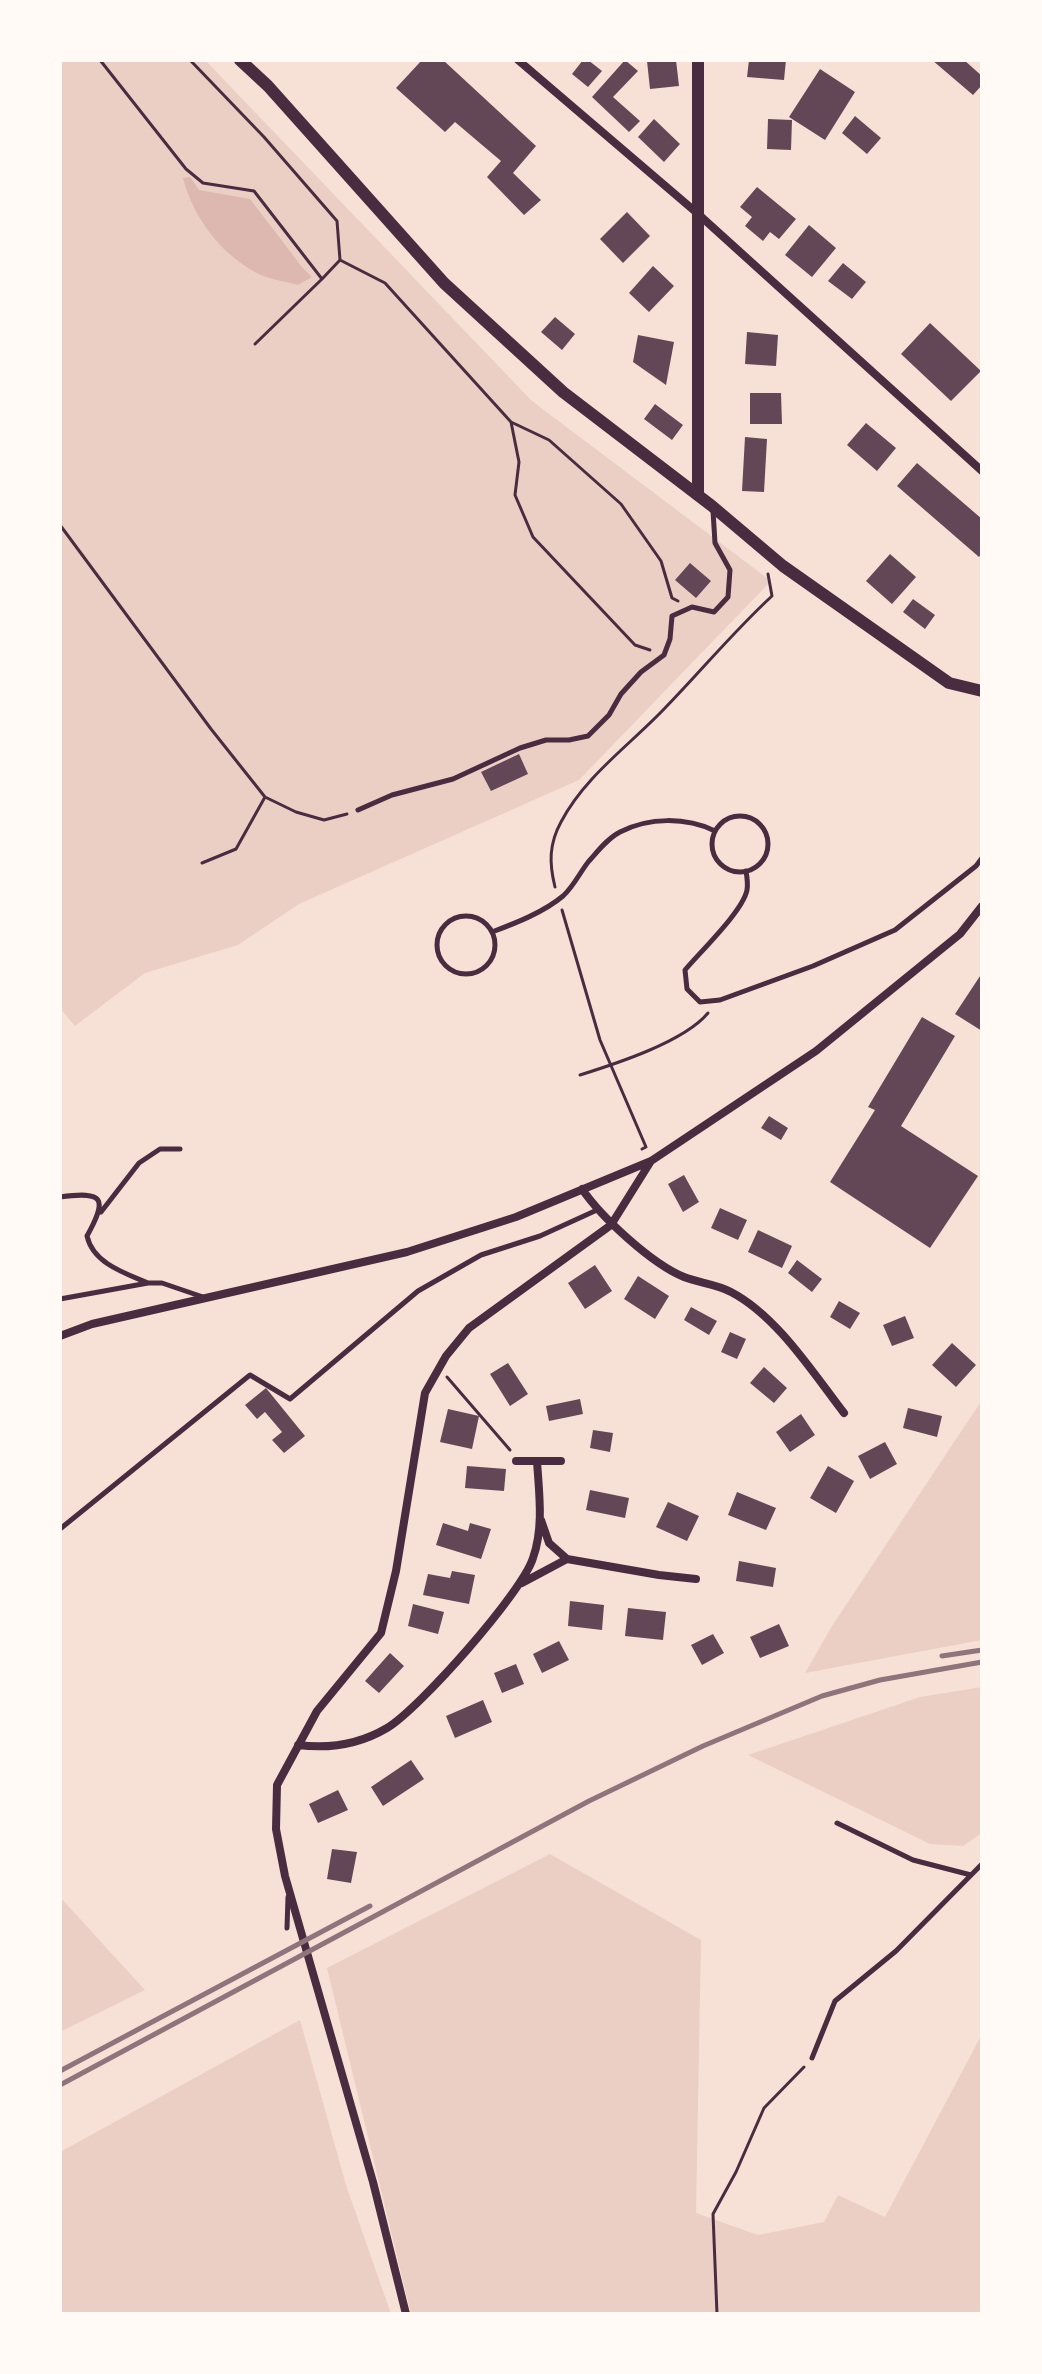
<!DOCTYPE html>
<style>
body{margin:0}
#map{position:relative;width:1042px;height:2374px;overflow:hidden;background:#f7e1d7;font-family:Raleway,sans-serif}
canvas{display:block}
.frame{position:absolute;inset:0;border:62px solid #fffaf5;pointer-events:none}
</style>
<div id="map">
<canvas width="1042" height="2374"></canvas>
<div class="frame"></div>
</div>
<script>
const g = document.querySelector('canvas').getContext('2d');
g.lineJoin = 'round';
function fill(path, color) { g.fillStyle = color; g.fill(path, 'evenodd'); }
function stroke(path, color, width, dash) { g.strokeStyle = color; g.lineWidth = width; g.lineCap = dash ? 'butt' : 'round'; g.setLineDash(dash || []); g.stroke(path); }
fill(new Path2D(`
 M60 60H205L532 401 771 581 579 780 299 904 238 945 145 973 75 1026 60 1008Z
 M982 1400V1640L805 1673 832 1626Z
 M982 1687V1833L963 1846 930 1844 748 1755 920 1697Z
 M550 1854 701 1940 696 2213 758 2235 824 2222 838 2195 885 2217 982 2034V2314H411L327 1968Z
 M60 1897 145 1990 60 2032Z
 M300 2020 346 2185 391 2314H60V2152Z`), '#ebcfc5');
fill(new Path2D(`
 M190 177 199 190 250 199 302 267 312 277 298 285C284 281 267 279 255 272 220 253 193 217 183 178Z`), '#dcb8b0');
fill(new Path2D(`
 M422 60H443L536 146 513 173 541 200 524 215 487 177 501 161 455 122 445 132 396 88Z
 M583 60H588L602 71 588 87 572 74Z
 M625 60 638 71 613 97 640 121 629 132 592 97Z
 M676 60 679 86 650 89 647 61Z
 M749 60H786L784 80 747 77Z
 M932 60H964L982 76V85L973 95Z
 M820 69 855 92 825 140 789 117Z
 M855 116 881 138 867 154 842 133Z
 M654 119 680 144 664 162 638 137Z
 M768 119 792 120 791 150 767 149Z
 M757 187 796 219 779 239 770 232 763 241 745 226 752 217 740 207Z
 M627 212 650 236 623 263 600 239Z
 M809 225 836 248 812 277 785 255Z
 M843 263 866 282 852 299 828 281Z
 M653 266 674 286 649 312 629 293Z
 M555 317 575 334 562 350 541 332Z
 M930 323 981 371 951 401 901 354Z
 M747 332 778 335 776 366 745 364Z
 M638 335 674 342 666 385 633 362Z
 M750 393H781L782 424H750Z
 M655 404 683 425 672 440 644 419Z
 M866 423 896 448 877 471 847 445Z
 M745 437 767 439 764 492 742 491Z
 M917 463 982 519V553L979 557 897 486Z
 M890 554 916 577 892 604 866 581Z
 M690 563 711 581 696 598 675 580Z
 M913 599 935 615 925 629 903 612Z
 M519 754 528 774 491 791 481 772Z
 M982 973V1031L955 1014Z
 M922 1017 955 1036 901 1126 978 1176 930 1248 830 1182 875 1110 868 1107Z
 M769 1116 788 1128 781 1140 761 1128Z
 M684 1175 699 1202 683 1212 668 1184Z
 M720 1208 747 1220 738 1240 711 1228Z
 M758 1230 792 1246 782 1268 748 1252Z
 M797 1260 822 1279 812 1292 788 1273Z
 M595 1265 612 1291 585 1309 568 1283Z
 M638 1276 669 1296 655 1319 624 1299Z
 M839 1301 860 1313 850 1329 830 1317Z
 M691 1307 717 1321 709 1335 684 1320Z
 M905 1316 914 1338 892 1346 883 1325Z
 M730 1332 746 1339 737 1359 721 1352Z
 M952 1343 976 1365 956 1387 932 1365Z
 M508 1363 528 1394 510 1406 490 1374Z
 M764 1367 787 1388 774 1403 750 1383Z
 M266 1388 305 1436 284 1453 272 1440 282 1432 265 1412 257 1419 245 1405Z
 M580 1399 583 1414 549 1421 546 1406Z
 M908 1408 942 1416 937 1437 903 1428Z
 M448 1409 479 1416 472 1449 440 1442Z
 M801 1414 815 1435 790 1452 776 1432Z
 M593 1430 613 1433 610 1452 590 1448Z
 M885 1442 897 1464 870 1479 858 1456Z
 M467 1466 506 1469 504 1491 465 1488Z
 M828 1466 854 1481 836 1513 810 1498Z
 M590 1490 629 1498 625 1518 586 1510Z
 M737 1492 776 1508 766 1530 728 1515Z
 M668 1502 699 1516 687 1541 656 1527Z
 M443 1523 468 1531 470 1523 491 1529 481 1559 436 1545Z
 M739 1561 776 1568 773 1587 736 1581Z
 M452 1571 475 1575 469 1604 423 1595 428 1574 450 1578Z
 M570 1601 604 1605 602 1630 568 1626Z
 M413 1604 444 1612 438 1634 408 1626Z
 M628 1608 666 1612 663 1640 625 1636Z
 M779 1624 789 1646 760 1658 750 1637Z
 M713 1634 724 1653 702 1665 691 1645Z
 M559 1641 569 1660 542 1673 533 1654Z
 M390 1653 404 1666 379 1693 365 1681Z
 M516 1664 524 1684 502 1693 494 1673Z
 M483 1700 492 1722 455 1738 446 1716Z
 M411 1760 424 1779 383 1806 371 1787Z
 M338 1790 348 1810 318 1823 309 1804Z
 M332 1849 357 1852 351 1883 327 1879Z`), '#644757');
stroke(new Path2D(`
 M100 60 186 169 203 183 254 191 322 279 340 260
 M190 60 264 137 337 221 340 260 385 283 511 422 549 440 621 504 661 561 672 598 678 601
 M255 344 322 279
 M511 422 519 462 515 495 533 537 635 645 650 650
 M60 525 211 729 265 797 296 812 324 820 347 814
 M202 863 236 849 265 797
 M555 887C549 863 549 844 561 822 585 776 630 745 665 708 701 671 734 631 772 596L768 574
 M562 910 600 1040 646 1147 642 1149
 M580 1075C615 1064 684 1042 708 1013
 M447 1377 510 1450
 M717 2314 713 2214 736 2172 764 2108 804 2067`), '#4a2c40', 3);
stroke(new Path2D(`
 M358 810 392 795 453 779 520 748 546 740H569L588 736 609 715 621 694 641 672 664 655 670 639 672 616 692 607 714 612 728 597 730 570 715 543 713 511
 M712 844a28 28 0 1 1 56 0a28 28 0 1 1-56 0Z
 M746 871C747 877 748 885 747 890 743 911 700 952 685 970L687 989 700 1002 720 1000 813 966 895 930 976 866 982 858
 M437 945a29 29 0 1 1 58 0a29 29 0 1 1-58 0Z
 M492 932C516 923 544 912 563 896 574 886 580 872 589 861 598 851 608 838 620 832 649 817 686 817 715 831
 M60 1197C104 1191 108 1198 87 1236 93 1263 124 1273 148 1283
 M101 1212 139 1163 160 1149H180
 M60 1299 148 1283H162L203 1297
 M60 1529 250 1375 290 1399 418 1291 481 1255 540 1236 597 1210
 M837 1823 913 1860 971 1875
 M287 1928 288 1897
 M812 2058 835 2001 896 1951 982 1864`), '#4a2c40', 5);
stroke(new Path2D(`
 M518 60 697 213 982 471
 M582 1189C602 1218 652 1264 684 1277 699 1283 717 1284 731 1292 777 1316 813 1373 844 1413
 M60 1336 92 1324 407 1252 516 1217 651 1161 816 1051 960 934 982 906
 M516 1461H561
 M541 1520 549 1543 567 1559
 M522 1583 567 1559 659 1575 696 1579
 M298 1745C329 1749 360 1744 387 1728 419 1709 522 1593 533 1558 544 1527 539 1493 537 1461
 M406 2314 373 2182 285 1876 276 1829 277 1785 317 1711 381 1633 396 1571 425 1393 446 1356 469 1328 611 1225 651 1161`), '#4a2c40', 8);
stroke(new Path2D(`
 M240 60 268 86 444 283 563 392 712 506 783 566 949 683 982 691
 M698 60V495`), '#4a2c40', 12);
stroke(new Path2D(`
 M942 1656 982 1650
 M60 2071 370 1906
 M60 2085 589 1801 703 1746 822 1696 880 1680 982 1662`), '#8f747c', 5);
</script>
